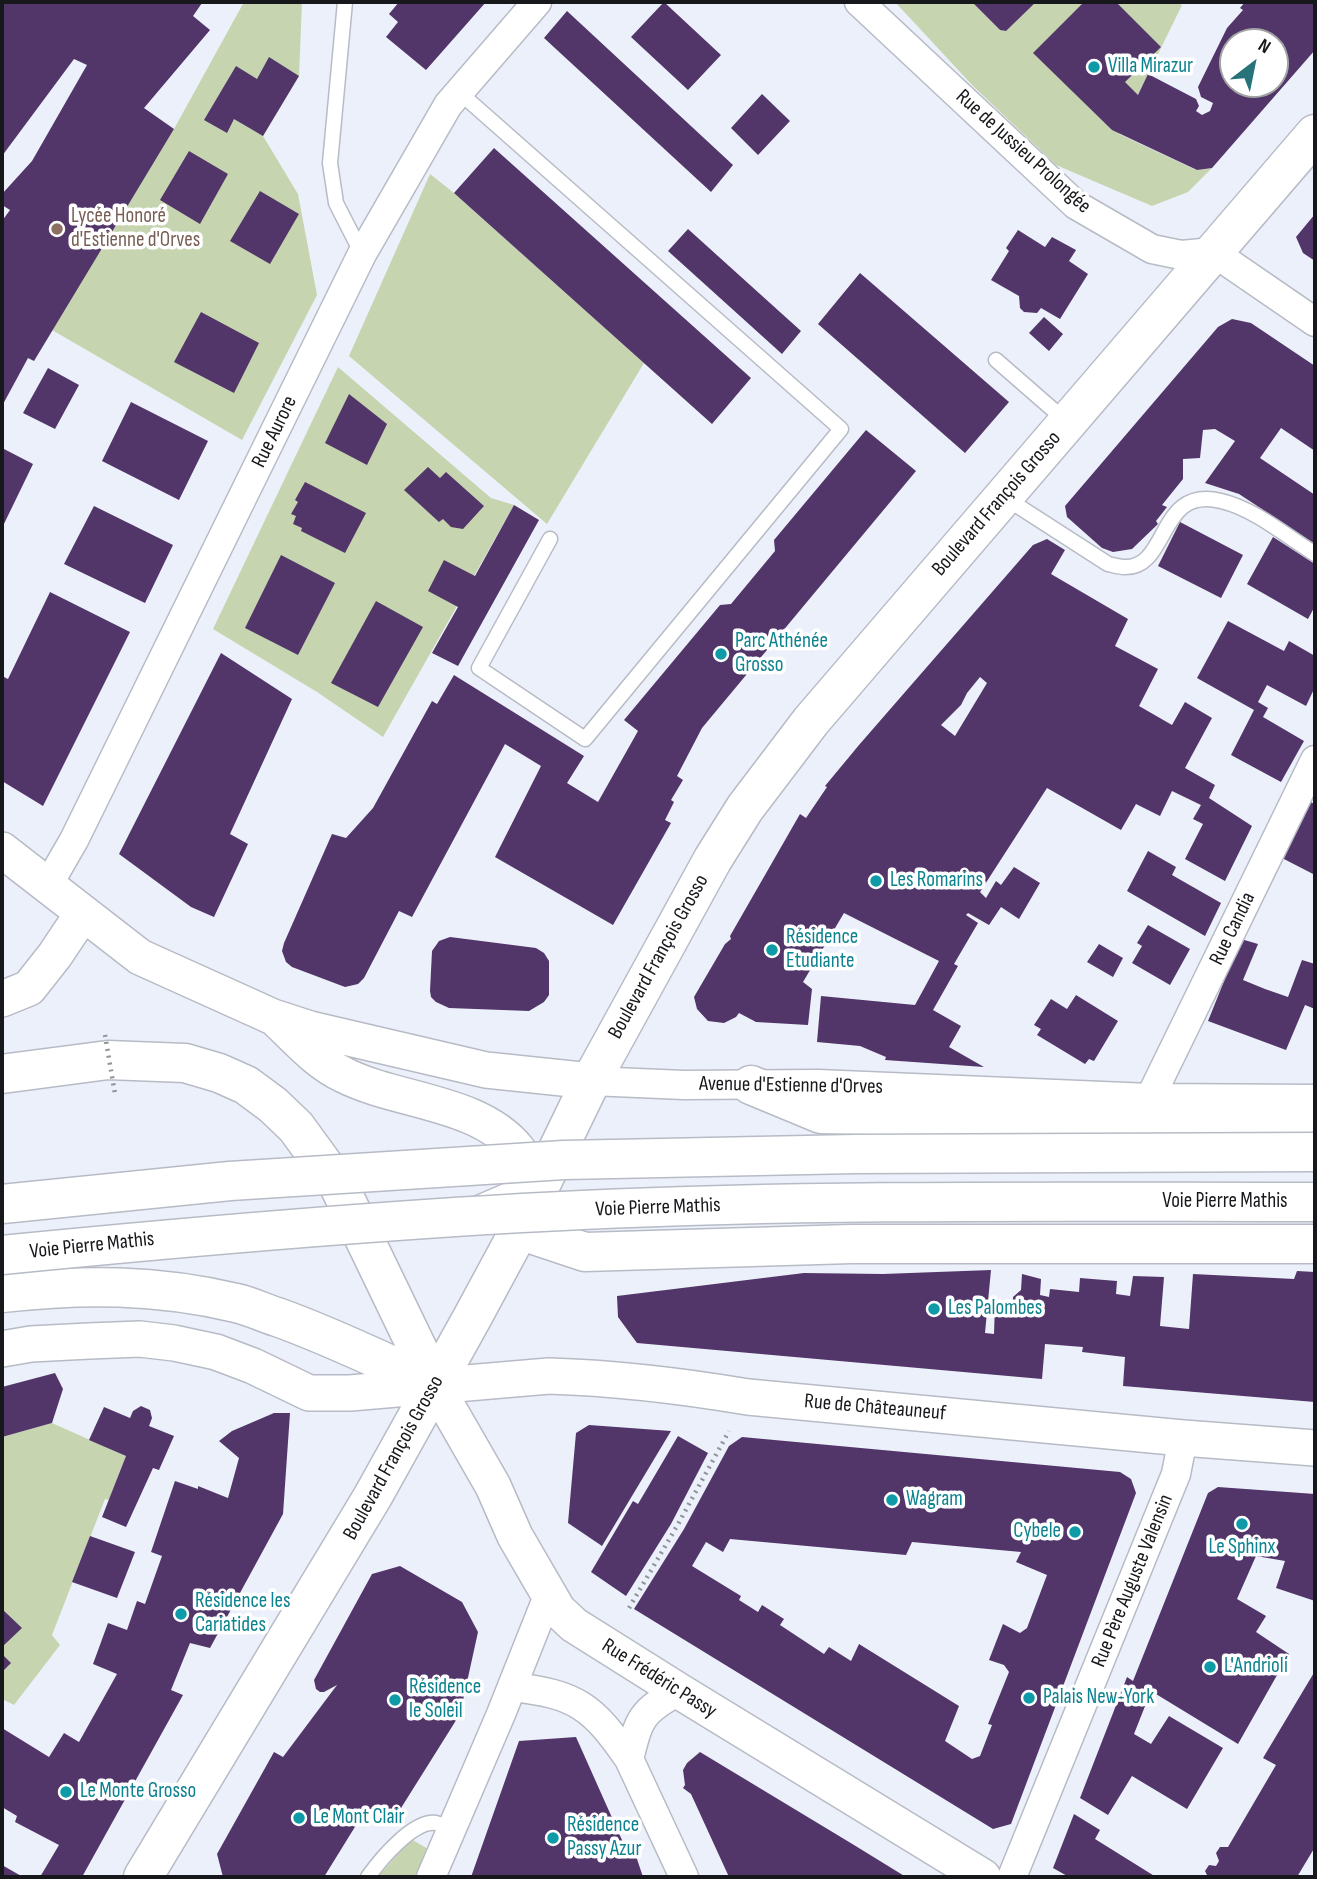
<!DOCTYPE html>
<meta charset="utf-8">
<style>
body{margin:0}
#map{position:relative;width:1317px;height:1879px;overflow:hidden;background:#ecf0fa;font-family:"Sofia Sans Condensed",sans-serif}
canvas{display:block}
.frame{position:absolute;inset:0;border:4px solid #17181b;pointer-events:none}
.north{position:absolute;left:1219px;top:28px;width:70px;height:70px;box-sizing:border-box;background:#fff;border:2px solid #a2a3a4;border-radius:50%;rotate:32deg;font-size:19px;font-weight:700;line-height:28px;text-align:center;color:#17181b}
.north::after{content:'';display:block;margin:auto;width:24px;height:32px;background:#287279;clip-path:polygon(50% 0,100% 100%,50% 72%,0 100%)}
</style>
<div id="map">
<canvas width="1317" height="1879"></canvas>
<div class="frame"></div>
<div class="north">N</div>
</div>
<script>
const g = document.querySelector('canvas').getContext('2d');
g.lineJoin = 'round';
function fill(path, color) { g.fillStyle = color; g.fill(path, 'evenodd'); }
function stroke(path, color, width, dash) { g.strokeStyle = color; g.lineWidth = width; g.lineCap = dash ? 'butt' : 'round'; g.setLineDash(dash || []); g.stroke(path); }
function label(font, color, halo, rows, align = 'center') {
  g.font = font + ' "Sofia Sans Condensed",sans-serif'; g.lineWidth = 7; g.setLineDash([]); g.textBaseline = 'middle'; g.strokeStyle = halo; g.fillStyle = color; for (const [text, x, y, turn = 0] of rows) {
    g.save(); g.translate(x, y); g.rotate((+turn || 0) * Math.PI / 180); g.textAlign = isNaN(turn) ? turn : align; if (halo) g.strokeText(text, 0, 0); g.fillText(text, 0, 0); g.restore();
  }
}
fill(new Path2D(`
 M244 2H302L299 76 263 136 298 194 317 295 242 440 52 330 174 129Z
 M895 2H972L1000 30 1006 31 1036 2H1174L1182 5 1119 134 1196 170 1212 168 1188 192 1152 206 1056 165 973 86Z
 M430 174 454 193 644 363 547 524 349 356Z
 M338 367 491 498 514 505 383 737 317 692 213 629Z
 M52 1423 126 1456 109 1500 105 1499 52 1635 60 1645 14 1705 2 1699V1437Z
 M411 1839 433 1852 422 1877H378Z`), '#c6d5af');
fill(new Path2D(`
 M2 2H200L202 3 193 16 210 30 144 108 174 129 34 361 28 358 2 406V221L10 210 2 205V194L32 161 87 65 74 59 2 156Z
 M399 2H486L426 70 386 37 398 22 389 14Z
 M664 2 721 55 688 90 631 37Z
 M972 2H1036L1006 31 1000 30Z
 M1084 2H1116L1161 47 1125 82 1138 95 1148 74 1196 99 1199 106 1196 111 1202 115 1210 111 1213 103 1201 97 1198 87 1227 28 1243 10 1240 8 1245 2H1315V50L1212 168 1197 170 1112 130 1033 53ZM1233 42H1275V84H1233Z
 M567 11 733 165 711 192 544 38Z
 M269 57 299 76 263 136 234 119 227 133 204 120 236 66 257 79Z
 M762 94 790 121 758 155 731 128Z
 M494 148 751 378 712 424 454 193Z
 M189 151 228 174 200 224 160 200Z
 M260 191 299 214 270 264 230 241Z
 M1315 214V261L1303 253 1296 237Z
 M688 229 801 331 782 354 668 251Z
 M1018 230 1045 247 1052 237 1076 250 1069 261 1088 274 1060 319 1041 308 1037 313 1024 312 1020 308 1019 296 991 280 1009 251 1006 248Z
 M860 273 1009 402 965 453 818 324Z
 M201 312 259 343 234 393 174 362Z
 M1044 317 1063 334 1049 351 1029 333Z
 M1232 319 1251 323 1315 366V451L1281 428 1260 458 1315 495V544L1239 494 1205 483 1235 441 1215 429 1203 430 1200 458 1183 459V479L1162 505 1167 507 1156 521 1158 524 1132 549 1113 552 1102 548 1067 517 1065 506 1218 327Z
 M48 368 79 385 55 429 23 413Z
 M349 394 387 424 367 465 325 443Z
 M131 402 208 441 179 500 102 461Z
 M866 430 916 471 702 728 677 776 683 780 671 800 674 802 665 820 671 823 613 925 495 857 541 766 505 744 412 917 399 911 364 978 358 984 345 987 292 967 286 962 282 951 284 943 332 834 346 838 373 808 432 701 437 704 454 675 584 756 567 783 598 802 638 731 624 720 720 605 731 604 775 551 774 540Z
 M4 449 33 464 2 528V452Z
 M428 467 440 478 446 472 484 506 463 529 451 527 443 519 439 522 404 490Z
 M305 482 366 513 345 553 301 531 302 528 293 524 296 516 291 514 298 502 295 500Z
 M514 505 539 520 458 666 432 653 458 607 428 591 444 560 475 576Z
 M94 506 173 545 145 603 64 564Z
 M1180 522 1243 555 1221 598 1158 566Z
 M1273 537 1315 564V606L1308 619 1247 584Z
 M1047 539 1065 550 1051 574 1128 619 1115 646 1158 669 1139 706 1172 725 1185 702 1212 718 1185 768 1215 785 1209 798 1252 826 1225 881 1185 859 1203 824 1193 819 1201 805 1172 791 1160 816 1136 804 1121 830 1047 788 980 892 986 898 996 881 1001 885 1014 867 1040 883 1019 919 1001 907 989 925 968 913 966 915 978 923 954 964 958 966 933 1010 961 1026 949 1047 984 1067 885 1060 886 1057 860 1046 817 1042 821 996 915 1005 939 961 844 913 803 982 812 989 808 1025 756 1022 739 1013 736 1017 724 1023 708 1021 697 1009 694 997 725 944 731 939 730 936 800 814 806 818 827 787 825 786 859 745 1033 545ZM980 677 987 683 955 736 941 725 961 705 967 693Z
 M281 555 335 583 298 655 245 628Z
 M50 592 130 632 43 806 2 781V676L8 679Z
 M376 601 423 627 378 707 331 683Z
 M1228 621 1284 651 1289 641 1315 656V687L1306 706 1267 685 1258 702 1268 708 1263 717 1304 741 1281 782 1231 755 1254 710 1197 678Z
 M221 653 292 699 230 834 248 844 214 917 191 907 119 854Z
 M1310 802 1315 804V875L1282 858Z
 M1148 851 1176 867 1172 875 1221 903 1205 936 1127 891Z
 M1148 925 1190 949 1170 985 1132 963 1142 946 1137 943Z
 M450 937 536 948 544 953 549 961V995L544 1002 529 1011 449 1008 436 1002 431 997 430 991 432 951 439 941Z
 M1241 939 1258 944 1243 980 1265 989 1288 997 1302 960 1315 964V1009L1305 1005 1286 1050 1208 1021Z
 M1099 944 1123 958 1113 977 1087 962Z
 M1076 995 1118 1021 1094 1061 1089 1059 1085 1064 1037 1035 1041 1029 1034 1025 1051 999 1067 1009Z
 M991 1270 985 1333 994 1334 995 1303 1013 1304V1297L1021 1290 1022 1274 1041 1279 1040 1295 1049 1297 1050 1289 1079 1292 1080 1278 1117 1281 1116 1294 1130 1296 1133 1276 1164 1277 1160 1326 1189 1329 1193 1274 1294 1279 1297 1271 1315 1272V1402L1123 1386 1125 1357 1082 1352 1083 1347 1045 1344 1042 1379 637 1343 618 1317 617 1296 804 1273 883 1274Z
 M55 1373 63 1389 52 1423 2 1437V1387Z
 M141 1406 150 1410 152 1418 149 1426 174 1436 159 1470 153 1468 126 1527 102 1517 126 1456 89 1440 104 1407 130 1418 133 1411Z
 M274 1413H290L283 1514 210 1648 190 1643 171 1690 183 1695 82 1877H40L59 1845 15 1822 17 1816 2 1807V1728L49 1757 64 1733 79 1742 117 1674 93 1664 108 1623 127 1630 137 1601 145 1604 162 1556 151 1552 175 1481 198 1489V1486L228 1498 239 1458 219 1441 232 1431Z
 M589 1425 671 1431 602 1546 568 1523 576 1433Z
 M678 1436 708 1453 671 1524 626 1596 591 1572 633 1501 638 1504Z
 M742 1437 1120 1472 1131 1479 1136 1493 1011 1824 993 1829 634 1609 684 1529 729 1446ZM730 1539 906 1555 912 1542 1021 1552 1016 1562 1047 1575 1027 1628 1020 1633 1003 1624 989 1660 1004 1665 1009 1672 988 1724 992 1725 980 1756 972 1759 945 1741 959 1706 859 1644 851 1661 829 1647 824 1654 780 1625 784 1619 762 1605 758 1612 739 1600 741 1596 692 1566 706 1542 723 1552Z
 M1218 1487 1315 1494V1601L1276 1588 1285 1561 1256 1556 1237 1599 1266 1616 1256 1632 1289 1654 1238 1744 1151 1691 1134 1734 1151 1744 1169 1716 1223 1748 1187 1809 1132 1776 1108 1815 1080 1798 1127 1677 1133 1681 1208 1493Z
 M90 1536 135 1552 117 1598 72 1582Z
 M400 1566 462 1602 478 1632 460 1714 391 1824 366 1809 324 1877H223L217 1854 274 1752 283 1757 337 1685 324 1692H320L316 1689 314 1680 372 1574Z
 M2 1609 22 1628 2 1647Z
 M2 1654 11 1663 2 1672Z
 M1315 1671V1847L1297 1877H1208L1205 1871 1209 1865 1216 1866 1219 1861 1216 1853 1220 1847H1228L1276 1765 1263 1758Z
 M576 1737 630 1858 636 1856 643 1877H471L519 1741Z
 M700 1752 854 1845 906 1877H729L691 1794 683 1788 685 1785 683 1770 687 1763Z
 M1074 1814 1100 1830 1095 1839 1156 1877H1069L1053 1868Z
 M2 1865 23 1877H2Z`), '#523669');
const service = new Path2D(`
 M345 2 330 163 336 203 362 254
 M459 92 841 429 585 739 479 668 550 539
 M996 360 1066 421
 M1004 497 1108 564C1113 565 1119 567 1124 567 1170 569 1157 485 1221 501 1255 509 1286 536 1315 554
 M368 1877C380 1860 413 1820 436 1823 441 1824 447 1828 452 1829`);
const minor = new Path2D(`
 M859 2 1076 205 1152 249 1181 255 1213 252 1315 322
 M48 885 74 840 362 254 448 105 537 2
 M591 1081 684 1085 818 1084 1150 1098 1315 1099
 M1150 1098 1315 760
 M512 1687C577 1694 593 1707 629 1759
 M679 1691C641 1711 639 1719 629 1759L684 1877
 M431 1877 501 1714 548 1596
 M1012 1877 1176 1474 1183 1438`);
const tertiary = new Path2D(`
 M2 850 140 957 273 1017 310 1029 486 1070 591 1081
 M2 999 29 988 55 955 83 913
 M278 1021C299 1041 318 1063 344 1075 397 1102 479 1101 518 1150 526 1159 530 1173 534 1183
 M2 1349 31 1344 89 1341 140 1339 174 1343 216 1352 253 1366 309 1393H350L549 1376C615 1378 682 1386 748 1397L1183 1438 1315 1448
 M435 1385 493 1486 515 1536 558 1610 574 1625 679 1691 983 1877`);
const primary = new Path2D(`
 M143 1877 373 1496 472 1318 513 1242 591 1081 713 859 745 808 811 721 1315 134`);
const trunk = new Path2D(`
 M2 1074 108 1060 185 1063 219 1073 246 1085 273 1105 296 1127 339 1186 435 1385
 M751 1085 821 1114 1002 1118 1315 1119
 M482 1214 538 1190
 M519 1230 585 1252 851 1244H1315
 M2 1293C83 1284 156 1284 236 1303 250 1306 264 1313 277 1317 331 1336 383 1362 435 1385`);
stroke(service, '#b7bbc5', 17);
stroke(minor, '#b7bbc5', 31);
stroke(tertiary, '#b7bbc5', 38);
stroke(primary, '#b7bbc5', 41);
stroke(trunk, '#b7bbc5', 41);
stroke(new Path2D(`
 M629 1608 677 1526 729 1431`), '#91939a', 4.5, [2, 5]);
stroke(service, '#fff', 14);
stroke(minor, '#fff', 28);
stroke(tertiary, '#fff', 35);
stroke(primary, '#fff', 38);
stroke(trunk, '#fff', 38);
const trunkBridge = new Path2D(`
 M2 1204 230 1181 564 1160 855 1154 1315 1152
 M2 1255C195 1236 388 1219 582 1210 826 1199 1071 1202 1315 1202`);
stroke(trunkBridge, '#b7bbc5', 41, []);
stroke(new Path2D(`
 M105 1035 115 1094`), '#91939a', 4.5, [2, 5]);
stroke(trunkBridge, '#fff', 38);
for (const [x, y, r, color] of [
 [1094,67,7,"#0f9aa8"],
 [57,229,7,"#8d6e63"],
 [721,654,7,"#0f9aa8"],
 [876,881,7,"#0f9aa8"],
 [772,950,7,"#0f9aa8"],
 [934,1309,7,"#0f9aa8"],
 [892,1500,7,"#0f9aa8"],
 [1242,1524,7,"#0f9aa8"],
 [1075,1532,7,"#0f9aa8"],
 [181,1614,7,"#0f9aa8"],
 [1210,1667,7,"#0f9aa8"],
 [1029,1698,7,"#0f9aa8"],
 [395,1700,7,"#0f9aa8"],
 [66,1792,7,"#0f9aa8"],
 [299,1818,7,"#0f9aa8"],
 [553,1838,7,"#0f9aa8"]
]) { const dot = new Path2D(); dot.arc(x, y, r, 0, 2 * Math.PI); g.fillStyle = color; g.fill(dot); stroke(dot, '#fff', 2.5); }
label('21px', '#0d838f', '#fff', [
 ["Villa Mirazur",1108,67],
 ["Parc Athénée",735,642],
 ["Grosso",735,666],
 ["Les Romarins",890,881],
 ["Résidence",786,938],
 ["Etudiante",786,962],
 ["Les Palombes",948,1309],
 ["Wagram",906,1500],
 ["Cybele",1061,1532,"right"],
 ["Le Sphinx",1242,1548,"center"],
 ["Résidence les",195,1602],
 ["Cariatides",195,1626],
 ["L'Andrioli",1224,1667],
 ["Résidence",409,1688],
 ["le Soleil",409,1712],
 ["Palais New-York",1043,1698],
 ["Le Monte Grosso",80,1792],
 ["Le Mont Clair",313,1818],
 ["Résidence",567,1826],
 ["Passy Azur",567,1850]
], 'left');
label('21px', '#17181b', '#fff', [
 ["Rue de Jussieu Prolongée",1023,152,42],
 ["Rue Aurore",275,432,-64],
 ["Boulevard François Grosso",997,504,-49],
 ["Rue Candia",1233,929,-64],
 ["Boulevard François Grosso",659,957,-61],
 ["Avenue d'Estienne d'Orves",791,1086,1],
 ["Voie Pierre Mathis",1225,1202],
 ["Voie Pierre Mathis",658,1208,-2],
 ["Voie Pierre Mathis",92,1246,-6],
 ["Rue de Châteauneuf",875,1408,5],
 ["Boulevard François Grosso",394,1458,-61],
 ["Rue Père Auguste Valensin",1133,1581,-68],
 ["Rue Frédéric Passy",659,1679,32]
]);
label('21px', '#785e54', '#fff', [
 ["Lycée Honoré",71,217],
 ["d'Estienne d'Orves",71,241]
], 'left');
</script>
